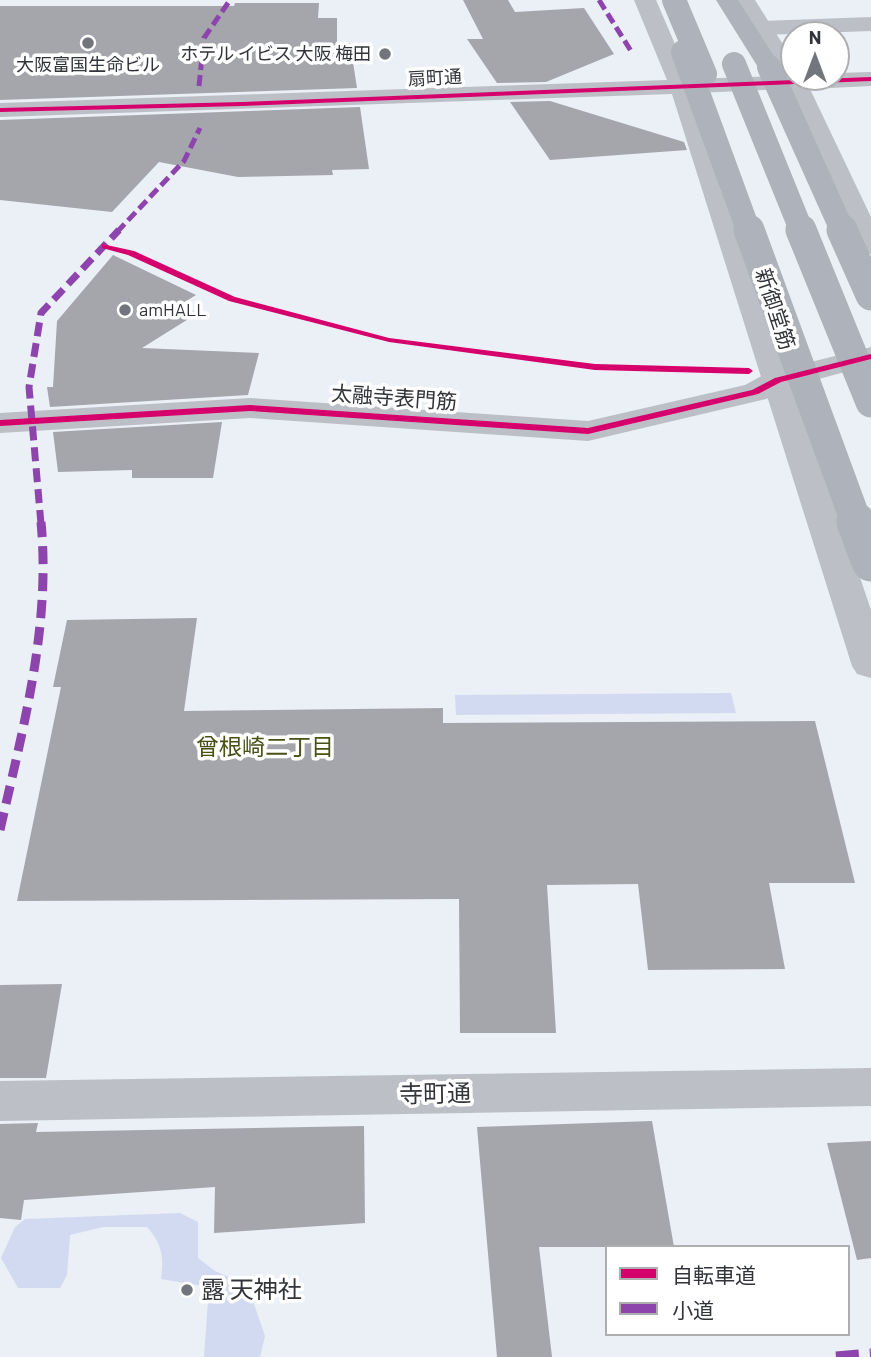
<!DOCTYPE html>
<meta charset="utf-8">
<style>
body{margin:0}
#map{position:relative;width:871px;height:1357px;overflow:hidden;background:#ebeff6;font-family:Barlow,"Noto Sans JP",sans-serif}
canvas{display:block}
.legend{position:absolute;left:605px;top:1245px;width:245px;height:91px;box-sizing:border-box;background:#fff;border:2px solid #adaeb0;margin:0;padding:9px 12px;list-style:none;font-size:21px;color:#32343a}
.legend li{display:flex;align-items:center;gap:14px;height:35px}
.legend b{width:35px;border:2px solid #adaeb0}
.north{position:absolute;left:780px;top:21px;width:70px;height:70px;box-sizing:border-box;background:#fff;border:2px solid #adaeb0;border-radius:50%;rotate:0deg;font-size:19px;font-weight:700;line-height:28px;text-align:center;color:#32343a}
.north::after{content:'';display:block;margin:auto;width:24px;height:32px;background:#73757c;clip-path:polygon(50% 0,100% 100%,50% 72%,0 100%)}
</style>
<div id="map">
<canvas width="871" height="1357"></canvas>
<ul class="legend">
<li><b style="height:9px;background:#d6006c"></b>自転車道</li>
<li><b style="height:9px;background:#8e44ad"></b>小道</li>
</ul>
<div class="north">N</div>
</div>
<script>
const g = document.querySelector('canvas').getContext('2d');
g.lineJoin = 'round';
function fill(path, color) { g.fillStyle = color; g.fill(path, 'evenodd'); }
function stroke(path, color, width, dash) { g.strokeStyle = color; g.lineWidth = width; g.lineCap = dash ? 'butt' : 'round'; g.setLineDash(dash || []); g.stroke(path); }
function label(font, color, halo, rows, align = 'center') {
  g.font = font + ' Barlow,"Noto Sans JP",sans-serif'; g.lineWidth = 7; g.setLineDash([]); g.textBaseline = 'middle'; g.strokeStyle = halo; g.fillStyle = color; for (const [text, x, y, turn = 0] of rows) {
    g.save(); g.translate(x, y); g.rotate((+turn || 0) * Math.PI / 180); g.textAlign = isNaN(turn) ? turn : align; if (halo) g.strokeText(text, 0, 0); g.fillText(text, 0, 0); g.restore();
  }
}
fill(new Path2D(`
 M731 693 736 713 456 715 455 695Z
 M180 1213 198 1222V1258L215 1271 236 1280 253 1301 265 1336 260 1357H204L209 1287 161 1279C164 1256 162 1244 147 1227H103L70 1235 67 1275 60 1288H18L1 1258 15 1227 25 1219Z`), '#d1daf0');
fill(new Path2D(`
 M463 0H508L515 12 584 8 614 54 546 82 497 83 467 39H483Z
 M235 3H319L318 18H337V43H350L357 88 0 100V6H234Z
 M550 101 684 142 687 150 550 160 510 102Z
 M360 107 369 169 332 170 333 175 238 177 159 162 112 212 0 200V120Z
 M113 255 196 295 180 305 198 313 142 348 259 353 248 395 50 407 47 387H53L57 321Z
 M222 422 213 478H132V470L58 472 53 432Z
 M197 618 184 711 443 708V723L815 721 855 883H769L785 969 648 970 638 884 547 885 556 1033H460L459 899 17 901 61 687H53L67 620Z
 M62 984 46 1078H0V985Z
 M652 1121 674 1247H539L552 1357H497L477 1127Z
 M38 1123 36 1132 364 1126 365 1223 214 1233 215 1187 24 1200 21 1220 0 1218V1124Z
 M871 1141V1258L857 1260 827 1143Z`), '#a4a6ac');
fill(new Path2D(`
 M871 17V31L762 35 751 28 762 21Z
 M871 347V365L789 387 766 399 588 441 250 418 0 433V413L250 398 588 421 745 385 767 373Z
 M871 1068V1106L0 1121V1081Z`), '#bcbfc6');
fill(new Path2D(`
 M634 0H656L690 79 779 76 733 0H755L794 62V77H836V73L871 72V86L810 89 871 217V254L861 252 857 246 786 89 696 93 871 610V678L857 674 852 666 672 94 0 117V103L667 80Z`), '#bcbfc6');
fill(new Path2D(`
 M716 0H738L781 67 777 72H761Z`), '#aeb2ba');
stroke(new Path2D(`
 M674 0 705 74
 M683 52 749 232
 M734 64 802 232
 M769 67 843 232`), '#aeb2ba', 24);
stroke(new Path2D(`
 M749 230 857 524
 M801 230 871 402
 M842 230 871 295`), '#aeb2ba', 31);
stroke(new Path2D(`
 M856 522 871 562`), '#aeb2ba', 39);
stroke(new Path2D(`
 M599 0 631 51
 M199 86 204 38 230 0
 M117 232 184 161 200 128`), '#8e44ad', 5, [11, 5]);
stroke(new Path2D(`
 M41 524 29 387 41 313 119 230`), '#8e44ad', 7, [14, 7]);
stroke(new Path2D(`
 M0 830C23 728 51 627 41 522`), '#8e44ad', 9, [18, 9]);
stroke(new Path2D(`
 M836 1357 871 1354`), '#8e44ad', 11, [23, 11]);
fill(new Path2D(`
 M871 77V81L242 106 0 112V108L242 102Z
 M102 244 134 251 235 297 389 338 595 364 749 368 753 371 749 374 595 370 389 342 229 301 128 255 102 248Z
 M871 354V359L781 382 758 394 588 434 250 411 0 426V420L250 405 588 428 752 390 775 378Z`), '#d6006c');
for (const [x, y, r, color] of [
 [88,43,7,"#73757c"],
 [385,54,7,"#73757c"],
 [125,310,7,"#73757c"],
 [187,1290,7,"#73757c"]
]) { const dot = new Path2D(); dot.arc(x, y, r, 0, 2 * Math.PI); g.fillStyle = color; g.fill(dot); stroke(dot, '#fff', 2.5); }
label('18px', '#32343a', '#fff', [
 ["ホテル イビス 大阪 梅田",371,54],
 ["大阪富国生命ビル",88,65,"center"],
 ["amHALL",139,310,"left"]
], 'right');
label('18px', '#32343a', '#fff', [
 ["扇町通",435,78,-3]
]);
label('21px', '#32343a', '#fff', [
 ["新御堂筋",775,309,72],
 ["太融寺表門筋",394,398,4]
]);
label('23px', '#495117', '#fff', [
 ["曾根崎二丁目",265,747]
]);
label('24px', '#32343a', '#fff', [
 ["寺町通",435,1094,-1]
]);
label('24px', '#32343a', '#fff', [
 ["露 天神社",201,1290]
], 'left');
</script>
